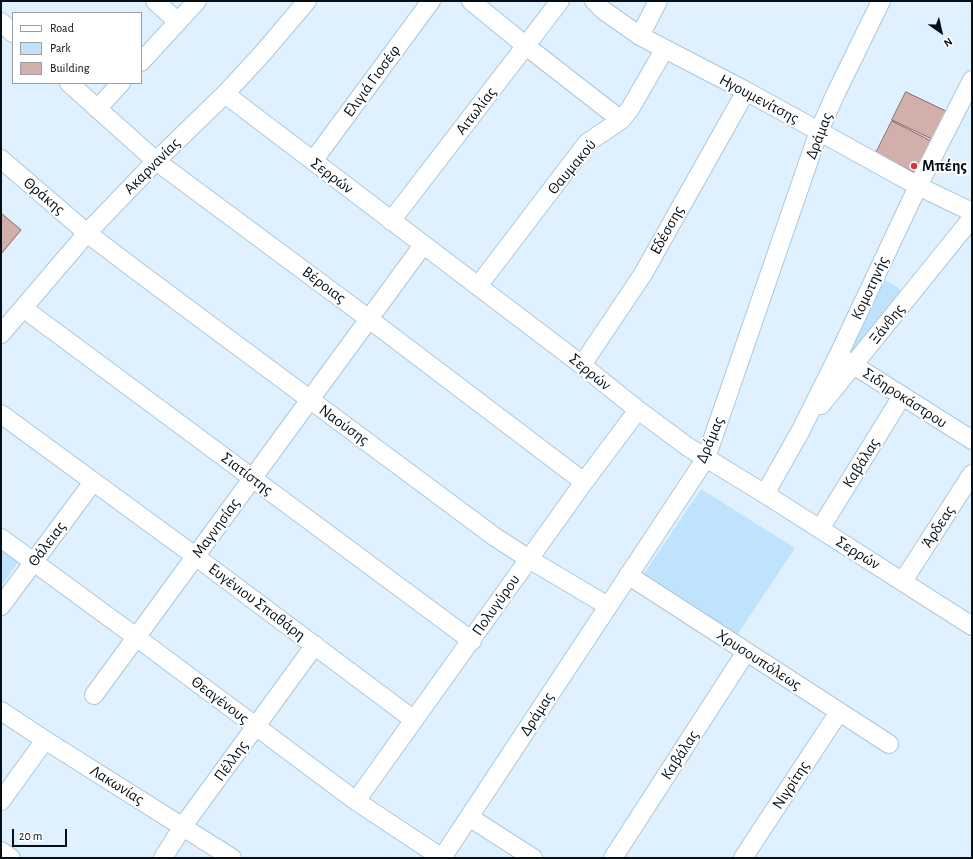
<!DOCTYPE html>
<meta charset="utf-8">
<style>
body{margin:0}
#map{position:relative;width:973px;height:859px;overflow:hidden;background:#dff1fe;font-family:"Alegreya Sans",sans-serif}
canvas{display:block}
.frame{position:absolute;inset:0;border:2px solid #060f17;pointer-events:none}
.legend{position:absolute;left:12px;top:12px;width:130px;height:72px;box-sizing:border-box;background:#fff;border:1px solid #9b9fa2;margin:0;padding:5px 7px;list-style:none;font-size:12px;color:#060f17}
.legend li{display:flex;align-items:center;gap:8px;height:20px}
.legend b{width:20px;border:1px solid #9b9fa2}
.north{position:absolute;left:921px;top:12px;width:40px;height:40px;-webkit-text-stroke:3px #fff;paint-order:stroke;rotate:146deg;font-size:11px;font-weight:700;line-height:16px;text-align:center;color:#060f17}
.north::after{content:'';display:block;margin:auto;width:14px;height:18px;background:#060f17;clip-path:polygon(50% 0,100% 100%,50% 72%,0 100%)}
.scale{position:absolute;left:12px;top:829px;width:55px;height:18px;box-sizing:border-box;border:2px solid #060f17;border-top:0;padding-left:5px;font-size:12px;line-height:14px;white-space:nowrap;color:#060f17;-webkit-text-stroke:3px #fff;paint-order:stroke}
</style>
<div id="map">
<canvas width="973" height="859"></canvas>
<div class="frame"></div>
<ul class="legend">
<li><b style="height:5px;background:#fff"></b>Road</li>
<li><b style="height:11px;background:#c0e3fd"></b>Park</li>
<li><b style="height:11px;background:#d3afac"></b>Building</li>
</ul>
<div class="north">N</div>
<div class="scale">20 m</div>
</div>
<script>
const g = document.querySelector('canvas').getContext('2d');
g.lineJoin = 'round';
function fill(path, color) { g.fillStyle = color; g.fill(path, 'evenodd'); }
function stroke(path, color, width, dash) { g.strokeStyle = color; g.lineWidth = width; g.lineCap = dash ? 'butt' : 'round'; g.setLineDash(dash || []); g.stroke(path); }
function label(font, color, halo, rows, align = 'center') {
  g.font = font + ' "Alegreya Sans",sans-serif'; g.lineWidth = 4; g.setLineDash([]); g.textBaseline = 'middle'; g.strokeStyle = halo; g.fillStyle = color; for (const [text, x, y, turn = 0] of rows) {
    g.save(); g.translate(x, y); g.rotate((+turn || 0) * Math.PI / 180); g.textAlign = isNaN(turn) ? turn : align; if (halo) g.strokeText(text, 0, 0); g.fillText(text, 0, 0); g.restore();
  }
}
fill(new Path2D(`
 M885 280 900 289 901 293 855 351H853L850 347 883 281Z
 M701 489 795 548 734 640 641 578Z
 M1 545 20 559 1 587Z`), '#c0e3fd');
const building = new Path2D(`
 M906 92 948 112 934 140 892 120Z
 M892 121 933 142 917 174 876 153Z
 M1 213 21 230 1 254Z`);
fill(building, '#d3afac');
stroke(building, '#876764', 1);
const street = new Path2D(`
 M155 1 178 22
 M471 1 526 46 621 120
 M594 1 603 10 640 36 746 91 918 186 972 212
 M1 22 13 33
 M640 36 658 1
 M141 62 197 1
 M69 83 156 161 369 319 584 482
 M225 94 582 365 638 410 688 447 765 494 972 626
 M97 109 121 83
 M1 159 87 233 137 271 495 537 529 559 608 606
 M313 161 431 1
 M391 221 560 1
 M478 286 587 143 621 120 630 109 664 50
 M23 308 472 641
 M1 334 87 233 156 161 225 94 262 54 307 1
 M844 359 972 440
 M582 365 643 274 746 91
 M821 405 972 218
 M1 414 195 556 414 720
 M765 494 801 430 838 356 918 186 972 80
 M820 529 902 396
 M1 538 136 637 356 801 442 858
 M628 575 889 744
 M903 581 972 474
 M1 606 93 482
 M94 695 423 245
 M1 711 45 740 232 858
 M1 801 45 740
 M356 801 584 482 638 410
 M469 817 533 858
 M1 851 11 858
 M163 858 183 826 315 645
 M442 858 706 458 819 131 836 93 881 1
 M613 858 746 652
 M743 858 839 712`);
stroke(street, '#abc7dc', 20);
stroke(street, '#fff', 18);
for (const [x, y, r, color] of [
 [914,166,4,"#ca3b3f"]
]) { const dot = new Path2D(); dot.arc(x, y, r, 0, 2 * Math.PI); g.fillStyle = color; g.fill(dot); stroke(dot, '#fff', 1.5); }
label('16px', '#060f17', '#fff', [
 ["Ελιγιά Γιοσέφ",372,81,-54],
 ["Ηγουμενίτσης",759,99,28],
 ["Αιτωλίας",476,111,-52],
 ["Δράμας",819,136,-69],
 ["Ακαρνανίας",152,166,-45],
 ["Θαυμακού",572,167,-50],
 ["Σερρών",332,176,37],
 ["Θράκης",44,196,40],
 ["Εδέσσης",667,230,-61],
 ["Βέροιας",324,285,37],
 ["Κομοτηνής",870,288,-65],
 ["Ξάνθης",887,324,-51],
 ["Σερρών",590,372,39],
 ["Σιδηροκάστρου",905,398,33],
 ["Ναούσης",344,425,36],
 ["Δράμας",710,440,-67],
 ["Καβάλας",861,463,-58],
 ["Σιατίστης",247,474,37],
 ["Άρδεας",938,527,-57],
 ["Μαγνησίας",216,528,-54],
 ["Θάλειας",47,544,-53],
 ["Σερρών",858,553,32],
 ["Ευγένιου Σπαθάρη",257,602,37],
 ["Πολυγύρου",496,605,-55],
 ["Χρυσουπόλεως",759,660,33],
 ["Θεαγένους",220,700,37],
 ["Δράμας",537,714,-57],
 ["Καβάλας",680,755,-57],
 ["Πέλλης",231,761,-54],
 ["Λακωνίας",117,785,32],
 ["Νιγρίτης",791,785,-57]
]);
label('bold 16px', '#060f17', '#fff', [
 ["Μπέης",922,166]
], 'left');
</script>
